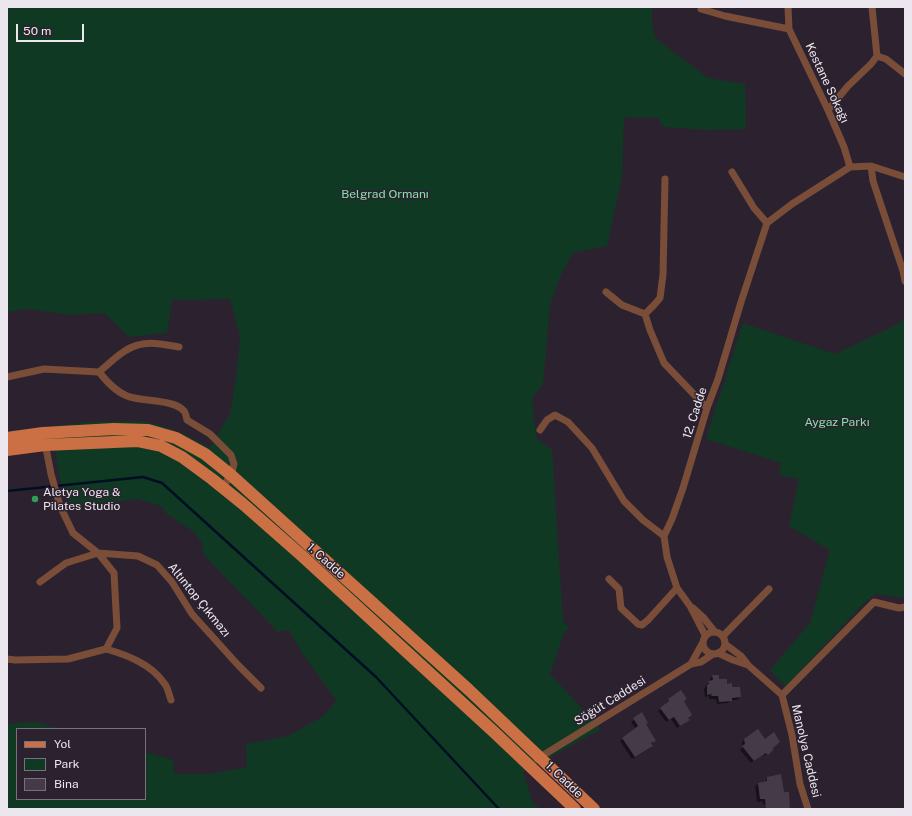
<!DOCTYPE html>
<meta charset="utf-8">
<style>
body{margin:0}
#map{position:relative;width:912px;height:816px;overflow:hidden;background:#2c222f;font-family:"Public Sans",sans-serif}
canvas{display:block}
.frame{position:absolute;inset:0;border:8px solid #ece6ee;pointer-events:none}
.legend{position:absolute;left:16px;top:728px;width:130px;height:72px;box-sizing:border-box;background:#2c222f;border:1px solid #79707b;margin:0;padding:5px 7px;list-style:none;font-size:12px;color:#ece6ee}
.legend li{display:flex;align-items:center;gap:8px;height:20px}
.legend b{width:20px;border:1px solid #79707b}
.scale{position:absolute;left:16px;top:24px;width:68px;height:18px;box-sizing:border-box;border:2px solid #ece6ee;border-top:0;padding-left:5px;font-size:12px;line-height:14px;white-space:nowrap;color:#ece6ee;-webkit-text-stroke:3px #2c222f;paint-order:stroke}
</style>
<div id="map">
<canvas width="912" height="816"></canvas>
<div class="frame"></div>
<ul class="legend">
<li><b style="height:5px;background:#cb7044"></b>Yol</li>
<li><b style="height:11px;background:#103923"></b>Park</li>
<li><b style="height:11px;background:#453b48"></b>Bina</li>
</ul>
<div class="scale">50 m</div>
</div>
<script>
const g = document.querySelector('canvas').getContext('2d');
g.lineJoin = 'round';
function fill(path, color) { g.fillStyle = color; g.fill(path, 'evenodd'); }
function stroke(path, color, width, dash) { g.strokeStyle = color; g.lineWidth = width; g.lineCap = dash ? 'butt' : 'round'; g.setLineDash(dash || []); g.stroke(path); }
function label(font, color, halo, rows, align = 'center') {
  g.font = font + ' "Public Sans",sans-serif'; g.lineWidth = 3; g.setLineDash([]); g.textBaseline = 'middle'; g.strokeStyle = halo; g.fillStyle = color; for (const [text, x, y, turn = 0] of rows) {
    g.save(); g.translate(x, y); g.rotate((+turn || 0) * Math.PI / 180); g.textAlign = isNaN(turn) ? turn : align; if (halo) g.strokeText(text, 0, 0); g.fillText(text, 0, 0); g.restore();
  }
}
fill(new Path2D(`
 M7 7H652V25L656 39 708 78 745 84 746 129 709 130 664 127 660 123 659 118 624 117 622 177 607 246 573 253 562 272 550 305 543 384 532 398 536 438 552 450 563 622 569 628 564 633 550 674 601 729 523 772 533 804 542 809H7V724L35 722 60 729H17V799H145V752L173 760 174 774H209L247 767 246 744 288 736 322 717 337 701 302 653 289 630 278 632 204 555 202 543 194 532 164 512V507L137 499 71 507C56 480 56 456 54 426L88 422 142 421 159 425 184 434 210 448 230 414 237 371 240 337 230 299 172 300 167 333 129 337 104 313 68 315 29 309 7 312Z
 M905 319V598L875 594 863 604 785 687 770 670 810 623 830 550 789 526 799 479 779 475 781 463 706 439 743 323 835 354 894 326Z`), '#103923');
fill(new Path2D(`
 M712 676 731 688 740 697 737 700H731L728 703 717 704 716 699H709V696L705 697 704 689Z
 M669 700 683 701 689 720 677 728 671 719 666 722 658 711 667 704 666 703Z
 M642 714 645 724 655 740 651 744 652 746 649 749 632 759 620 741 636 729 631 722Z
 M744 740 769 752 764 756 763 755 751 763 740 750 743 747 742 742Z
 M767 778 783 793H788L790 809H778L776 802 763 805V801L757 802 755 786 758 784 765 782Z`), '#0007');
stroke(new Path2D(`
 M7 491 143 477 162 483 376 677 499 809`), '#000e23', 2.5);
fill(new Path2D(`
 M712 675H719V679H727V684L732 683V687H740L741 697 732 698V701L719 702 718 696H711L712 694 707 695V685L709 684 708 681 713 680Z
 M681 690 687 699 684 701 692 715 688 718 690 720 680 726 674 717 669 720 660 708 669 701 668 699Z
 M642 712 648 723 646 724 656 741 651 743 653 746 635 757 622 738 638 726 633 718Z
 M758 729 765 739 774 732 780 742 773 748V750L768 755 766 753 754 761 742 746 745 744 744 739Z
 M781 774 784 792H789L790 809H766L765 799H760L758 783 767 781V777Z`), '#453b48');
stroke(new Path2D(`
 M788 7 789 29 828 110 844 147 850 167
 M872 7 877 56
 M701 9 725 16 789 29
 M828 110 848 86 871 64 877 56 886 59 905 74
 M871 166 873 181 903 271 905 281
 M732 172 754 208 767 223
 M665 179 663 275 660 298 654 305 645 314 650 330 664 363 707 408
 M767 223 792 204 850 167 871 166 905 177
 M606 292 622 305 645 314
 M99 372C111 362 123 349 138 345 151 341 166 345 179 347
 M7 377 44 369 99 372C107 382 115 391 127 396 142 402 174 399 184 411 186 413 186 417 187 420L210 434 231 455 234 464 231 475 223 487
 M540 430 547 420 555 415 568 422 592 448 624 501 643 520 664 536
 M609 579 619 589 621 608 638 624 642 625 648 620 677 588
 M40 582 66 563 98 553 138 556 157 565 172 582 192 614 238 665 261 688
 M693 608 703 617 714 631
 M703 643a11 11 0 1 1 22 0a11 11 0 1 1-22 0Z
 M705 635 690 606 677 588 667 557 664 536 672 519 683 488 707 408 718 379 741 302 767 223
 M723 636 769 589
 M725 644 741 656 748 665 782 695 792 735 800 784 808 809
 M106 649C127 655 151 664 164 683 168 687 169 695 171 700
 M718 653 733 660 748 665
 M7 659 15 660 68 659 106 649 117 628 114 573 98 553 73 533 60 506 51 474 45 443
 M691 664 702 644
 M782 695 874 602 899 608 905 607
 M537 759 691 664 701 662 713 654`), '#794d38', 7);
stroke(new Path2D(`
 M7 438 43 433 114 429 148 430 176 438 205 454 231 475 469 690 594 809
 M7 450 45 445 137 441 161 446 182 457 212 479 243 504 301 555 495 733 575 809`), '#cb7044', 12);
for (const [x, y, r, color] of [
 [35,499,4,"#2e9e5b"]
]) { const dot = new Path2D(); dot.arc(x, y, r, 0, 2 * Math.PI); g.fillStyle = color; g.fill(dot); stroke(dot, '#2c222f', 1.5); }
label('12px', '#ece6ee', '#2c222f', [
 ["Kestane Sokağı",827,83,65],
 ["12. Cadde",695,413,-72],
 ["1. Cadde",326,561,42],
 ["Altıntop Çıkmazı",199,600,51],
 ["Söğüt Caddesi",610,701,-32],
 ["Manolya Caddesi",806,751,77],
 ["1. Cadde",564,780,44]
]);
label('12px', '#83e2a9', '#2c222f', [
 ["Belgrad Ormanı",385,194],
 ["Aygaz Parkı",837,422]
]);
label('12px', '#ece6ee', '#2c222f', [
 ["Aletya Yoga &",43,492],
 ["Pilates Studio",43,506]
], 'left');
</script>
